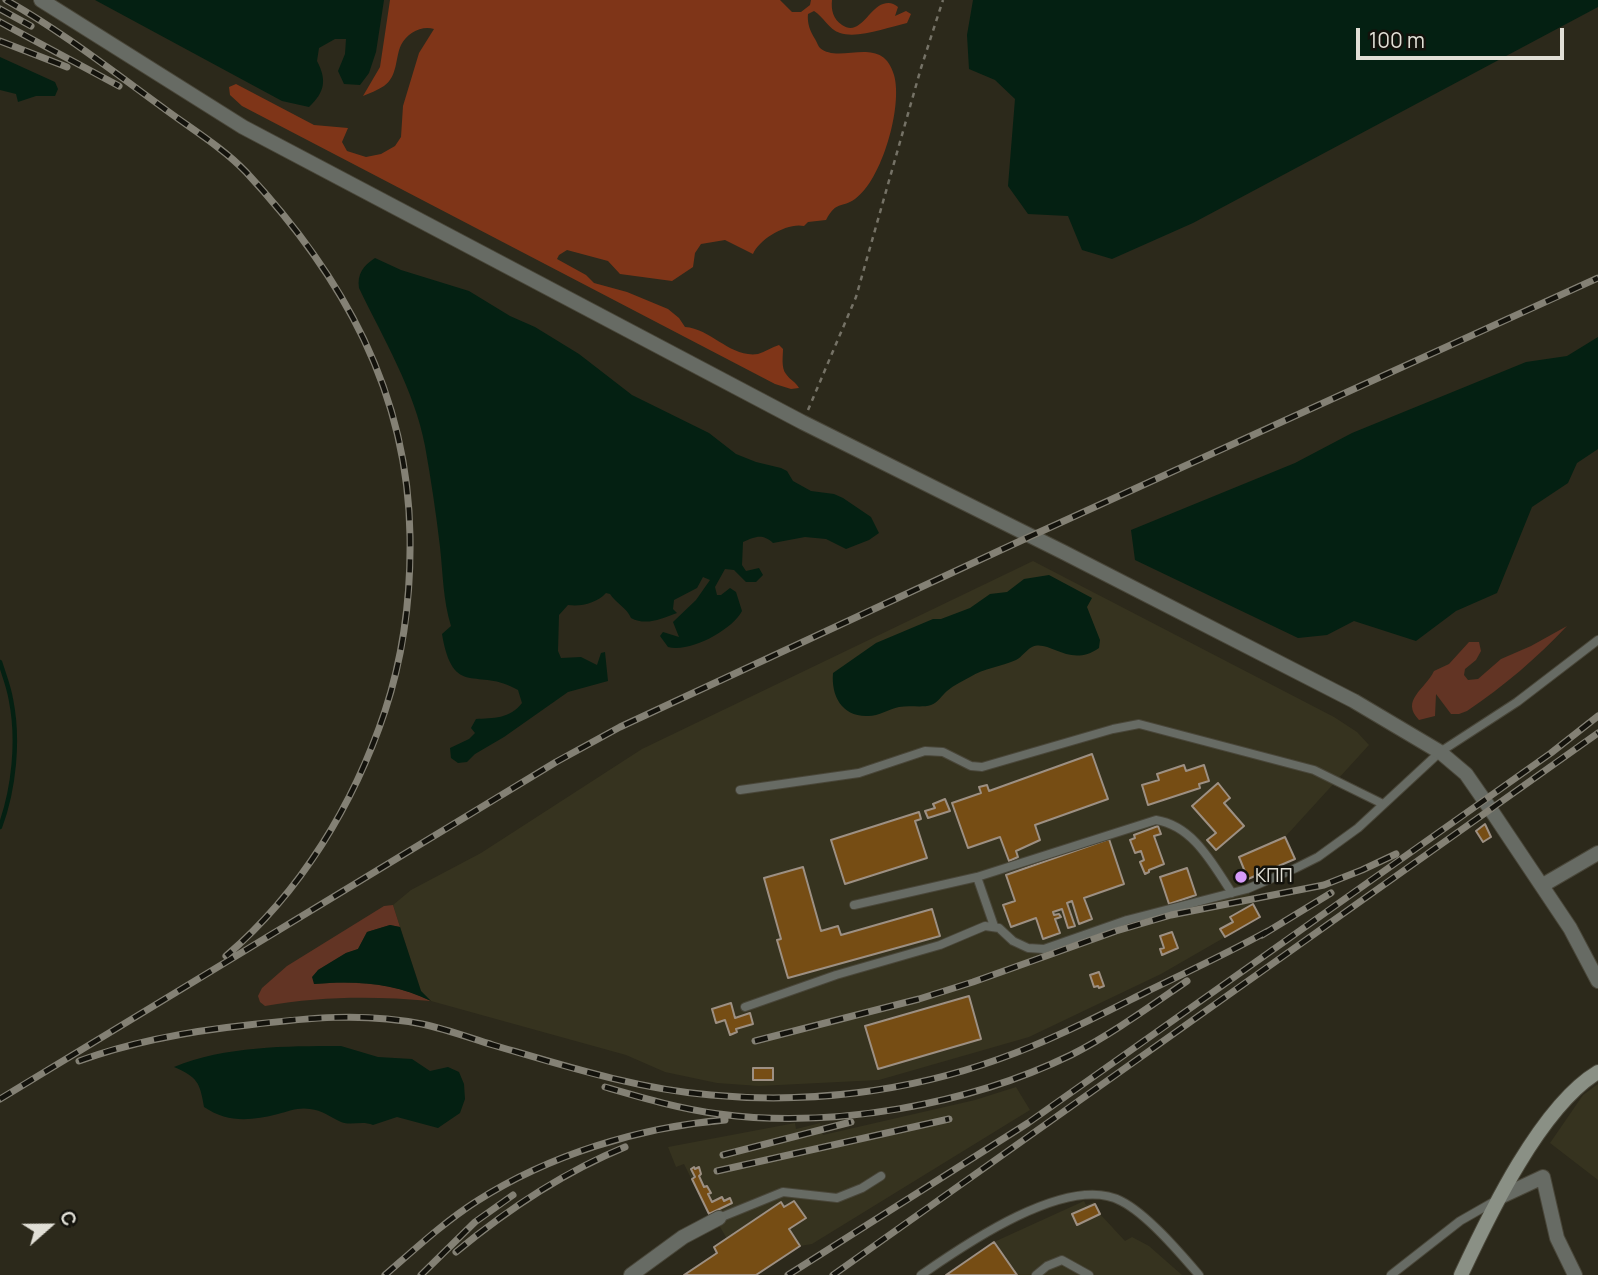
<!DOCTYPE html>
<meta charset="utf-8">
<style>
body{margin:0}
#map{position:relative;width:1598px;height:1275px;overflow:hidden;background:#2c291b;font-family:Manrope,sans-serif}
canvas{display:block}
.north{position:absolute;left:14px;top:1191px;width:70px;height:70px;-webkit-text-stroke:5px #13120c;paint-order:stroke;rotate:69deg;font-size:19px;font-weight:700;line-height:28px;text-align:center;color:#e1dfd6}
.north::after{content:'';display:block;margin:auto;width:24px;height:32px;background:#e1dfd6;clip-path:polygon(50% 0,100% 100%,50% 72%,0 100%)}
.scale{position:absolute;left:1356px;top:28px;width:208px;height:32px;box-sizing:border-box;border:4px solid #e1dfd6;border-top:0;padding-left:9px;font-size:21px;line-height:24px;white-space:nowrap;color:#e1dfd6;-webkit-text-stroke:5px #13120c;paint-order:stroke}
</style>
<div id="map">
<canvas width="1598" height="1275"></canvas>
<div class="north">С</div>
<div class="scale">100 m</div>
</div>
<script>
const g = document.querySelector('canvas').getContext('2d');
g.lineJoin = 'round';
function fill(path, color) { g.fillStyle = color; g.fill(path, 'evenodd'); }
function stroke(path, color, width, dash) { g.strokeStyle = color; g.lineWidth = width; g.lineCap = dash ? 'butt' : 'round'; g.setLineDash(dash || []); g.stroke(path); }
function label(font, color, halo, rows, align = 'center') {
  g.font = font + ' Manrope,sans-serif'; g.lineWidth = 5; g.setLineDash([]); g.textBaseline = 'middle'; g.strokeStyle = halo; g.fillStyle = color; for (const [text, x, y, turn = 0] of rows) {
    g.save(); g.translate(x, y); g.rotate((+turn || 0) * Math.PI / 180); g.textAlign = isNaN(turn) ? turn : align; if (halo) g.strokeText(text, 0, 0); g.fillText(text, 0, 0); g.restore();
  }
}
fill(new Path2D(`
 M1033 561 1334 717 1357 732 1369 745 1285 837 1295 859 1246 880 1247 889 1260 917 1161 974 1029 1037 879 1080 759 1086 717 1083 665 1072 626 1055 431 1001 421 991 393 905 411 890 481 853 642 749Z
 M1598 1084V1180L1550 1143 1583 1095Z
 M1016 1087 1030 1110 812 1244 800 1246 789 1229 806 1218 794 1201 784 1207 781 1203 727 1239 712 1213 709 1214 684 1164 676 1167 668 1147 795 1123 796 1129 820 1123 823 1135 975 1100Z
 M1084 1201 1086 1205 1094 1202 1100 1214 1125 1241 1132 1237 1149 1246 1182 1275H946L994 1242Z`), '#36331f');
fill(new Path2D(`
 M1567 626C1537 658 1504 686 1467 711L1459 714H1451L1436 694 1435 716 1419 720C1400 700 1425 690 1434 671L1449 664 1469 642H1479L1481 651 1476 660 1465 669 1464 675 1468 680 1478 679 1501 659 1531 646Z
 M393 905 400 927 390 925 367 932 358 949 346 953 318 970 314 984C355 981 394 982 431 1001 375 996 321 996 265 1006L260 1002 258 996 262 988 287 966 384 906Z`), '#623424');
fill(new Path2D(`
 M390 0H780L792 12H801L810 5 811 0H832C831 10 833 19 842 25 860 37 869 8 883 4 889 2 893 3 898 7L895 16 906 11 911 14 907 23C889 27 858 39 840 33 828 29 824 17 814 11L808 14C807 23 810 31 815 39 817 42 818 46 820 48 840 65 882 33 894 75 903 106 882 180 855 199 840 209 837 200 826 220L808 222 804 226C788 222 759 239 753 254L725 240 701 244 695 253 693 267 672 281 620 274 608 261 567 250 559 255 557 259 586 275 594 283 627 292 668 309 679 318 685 327C712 329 730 358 758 354 765 352 772 347 779 345L783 349C783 356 781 368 786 374 790 380 796 382 799 388L791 389 775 384 242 106 230 95 229 87 236 84 314 125 348 128 342 142 347 151 366 157 381 154 395 146 401 137 403 106 419 53 434 29C422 25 407 33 401 45 395 58 398 76 384 86 378 90 370 93 363 96L380 67Z`), '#7f3518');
fill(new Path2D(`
 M95 0H384L376 52 369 73 360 85 344 84 338 71 345 54 346 39H335L319 48 317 61C327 80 325 92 309 107L282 101Z
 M973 0H1598V7L1193 223 1112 259 1082 250 1068 216 1028 214 1008 186 1015 99 995 80 969 69 967 35Z
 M0 57 55 82 58 89 55 96H36L18 102 16 94 0 90Z
 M375 258 401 270 469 291 510 316 535 327 579 354 632 395 709 433 736 454 756 462 781 468 787 471 793 481 811 491 834 494 843 498 871 517 879 533 869 540 846 549 826 539 805 537 773 543C762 533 755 537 743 542L742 565 746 571 759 568 763 575 756 582H746L734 570 725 569 715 587 717 595H721L730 588 736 592 742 611C732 630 690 653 668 647L660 636 663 632 679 637 673 622 696 600 710 580 703 577 697 588 674 600 673 609 677 613C661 619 646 626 631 618 627 608 616 603 610 594L606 593C597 603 581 607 568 605L559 615 558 651 561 658 581 657 597 665 601 653 605 652 608 681 568 692 504 737 475 754 467 762 458 763 451 758 450 748 469 739 475 733 471 728 476 719C493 718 510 719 522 703L518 690C478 666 453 700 442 634L451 626C443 600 443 574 440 547 436 513 431 479 425 446 415 391 383 338 359 288 357 274 363 266 375 258Z
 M1598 337V449L1577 463 1568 483 1532 507 1497 593 1456 611 1416 641 1354 621 1327 635 1298 638 1135 560 1131 530 1295 463 1352 433 1526 362 1567 356Z
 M1049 575 1092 598 1087 607 1100 640 1099 648C1069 669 1050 639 1032 647 1026 650 1022 657 1016 660 1001 667 984 668 970 677 963 681 954 685 947 691 941 696 939 702 931 705 922 708 910 705 899 707 889 709 879 716 868 716 842 717 831 696 833 673L876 643 933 619H941L970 608 990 594 1007 592 1024 579Z
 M390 925 400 927 421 991 431 1001C395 983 354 980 314 984L312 977 318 970 346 953 358 949 367 932Z
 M341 1046 378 1057 412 1059 430 1071 448 1067 459 1072 464 1084 465 1099 460 1113 438 1128 397 1117 373 1125C362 1120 352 1126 341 1122 330 1117 322 1110 310 1109 299 1107 289 1111 278 1114 250 1121 228 1123 204 1107 200 1082 197 1077 174 1067 225 1046 286 1046 341 1046Z`), '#042012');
stroke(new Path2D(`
 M0 662C4 675 9 687 11 700 19 740 14 789 0 827`), '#042012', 4.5);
const building = new Path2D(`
 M1092 754 1108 799 1035 825 1040 840 1016 851 1018 857 1009 861 1000 837 968 848 952 803 981 793 979 787 987 785 989 791Z
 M1184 765 1186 771 1204 765 1209 781 1199 784 1200 788 1148 805 1142 785 1159 780 1157 774Z
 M1218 783 1230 798 1224 803 1244 826 1216 850 1207 840 1216 833 1192 806Z
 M945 799 950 811 928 818 925 811 935 808 933 804Z
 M919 812 921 819 915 821 927 858 845 884 831 840Z
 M1485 824 1491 837 1483 842 1476 831Z
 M1158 826 1161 834 1154 836 1164 864 1149 870V872L1145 874 1140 862 1144 860 1141 851 1135 853 1130 840 1135 838 1134 835Z
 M1285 837 1295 859 1248 879 1239 857Z
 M1109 839 1124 884 1084 898 1092 919 1079 924 1072 901 1067 903 1075 926 1068 928 1062 909 1053 912 1054 915 1059 914 1061 917 1055 919 1060 933 1043 939 1036 918 1011 927 1003 905 1015 901 1006 875Z
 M803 867 821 931 838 926 841 935 932 909 940 936 788 978 777 940 781 939 764 878Z
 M1187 868 1196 895 1169 904 1160 877Z
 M1253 904 1260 917 1225 937 1220 929 1233 922 1230 917Z
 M1172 932 1178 948 1162 955 1160 949 1164 948 1160 936Z
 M1099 972 1104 986 1099 988 1098 986 1094 987 1090 975Z
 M969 996 981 1039 878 1069 865 1026Z
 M731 1003 735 1018 750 1013 753 1024 736 1029 737 1032 730 1035 725 1020 716 1023 712 1009Z
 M753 1068H773V1080H753Z
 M694 1167 695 1169 699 1167 701 1174 699 1176 704 1187 707 1186 711 1193 708 1194 712 1202 722 1197 724 1201 730 1198 732 1203 709 1214 692 1179 695 1177 691 1169Z
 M794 1201 806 1218 789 1229 800 1246 756 1275H684L717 1253 714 1247 781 1202 784 1207Z
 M1095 1204 1100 1214 1077 1225 1072 1214Z
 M994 1242 1017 1275H946Z`);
fill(building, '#764d14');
stroke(building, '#9d9083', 2);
const service = new Path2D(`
 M740 790 859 773 925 751 943 752 971 766 982 767 1113 729 1139 724 1314 770 1383 804
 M977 877 994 926
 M854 905 977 877 1156 820C1194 826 1213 865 1232 893
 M745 1007 836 975 940 945 985 926 999 928 1013 941 1028 948 1044 949 1127 920 1247 889 1296 868 1318 857 1358 828 1440 752 1517 702 1598 640
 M719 1218 783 1192 837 1198 862 1188 881 1176
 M921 1275C964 1245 1068 1173 1121 1201 1147 1214 1180 1253 1199 1275
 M1036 1275 1047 1266 1062 1260 1089 1275
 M1391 1275 1460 1221 1495 1201`);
const minor = new Path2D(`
 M41 0 243 127 802 422 1063 552 1354 701 1440 752 1466 774 1491 810 1570 928 1598 981
 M1543 885 1598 853
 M1500 1197 1543 1177 1557 1238 1575 1275
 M631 1275 683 1237 719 1218`);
const secondary = new Path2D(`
 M1461 1275C1489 1215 1541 1106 1598 1072`);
stroke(service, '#494639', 10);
stroke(minor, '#494639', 16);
stroke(secondary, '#494639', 16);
stroke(new Path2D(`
 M808 410 856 297 921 68 943 0`), '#757266', 2.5, [5, 5]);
stroke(service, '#676b64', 8);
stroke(minor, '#676b64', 14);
stroke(secondary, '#8a9085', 14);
const rail = new Path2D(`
 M6 0C61 31 111 70 162 107 190 128 222 147 246 172 343 276 408 392 410 536 411 596 404 653 385 711 354 804 301 892 226 956
 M0 9 31 26
 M0 22 119 86
 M0 41 67 67
 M1262 935 1331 893
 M755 1041 919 999 973 982 1116 931 1171 915 1324 885 1362 870 1396 854
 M79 1061C134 1041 191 1031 248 1025 307 1018 363 1012 422 1024 446 1029 470 1038 493 1045 565 1066 637 1089 711 1095 807 1104 908 1092 999 1059 1050 1041 1098 1016 1146 992 1187 972 1228 953 1268 931
 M605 1087C643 1098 680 1109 719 1114 832 1129 968 1105 1071 1055 1112 1034 1149 1007 1187 981
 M0 1099 556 762 620 727 1031 536 1598 278
 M723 1155 851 1122
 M717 1171 949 1119
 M456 1252C508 1209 562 1173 625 1147
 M385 1275C414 1250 444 1222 477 1201 549 1155 640 1127 725 1120
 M421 1275 475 1222 513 1195
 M788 1275 1028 1123 1551 753 1598 716
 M833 1275 1598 733`);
stroke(rail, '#848175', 7);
stroke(rail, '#13120c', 4.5, [13]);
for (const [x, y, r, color] of [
 [1241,877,7,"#d79bf9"]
]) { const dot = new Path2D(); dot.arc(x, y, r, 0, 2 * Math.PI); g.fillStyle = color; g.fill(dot); stroke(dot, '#13120c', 2.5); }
label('19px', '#e1dfd6', '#13120c', [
 ["КПП",1255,877]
], 'left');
</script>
